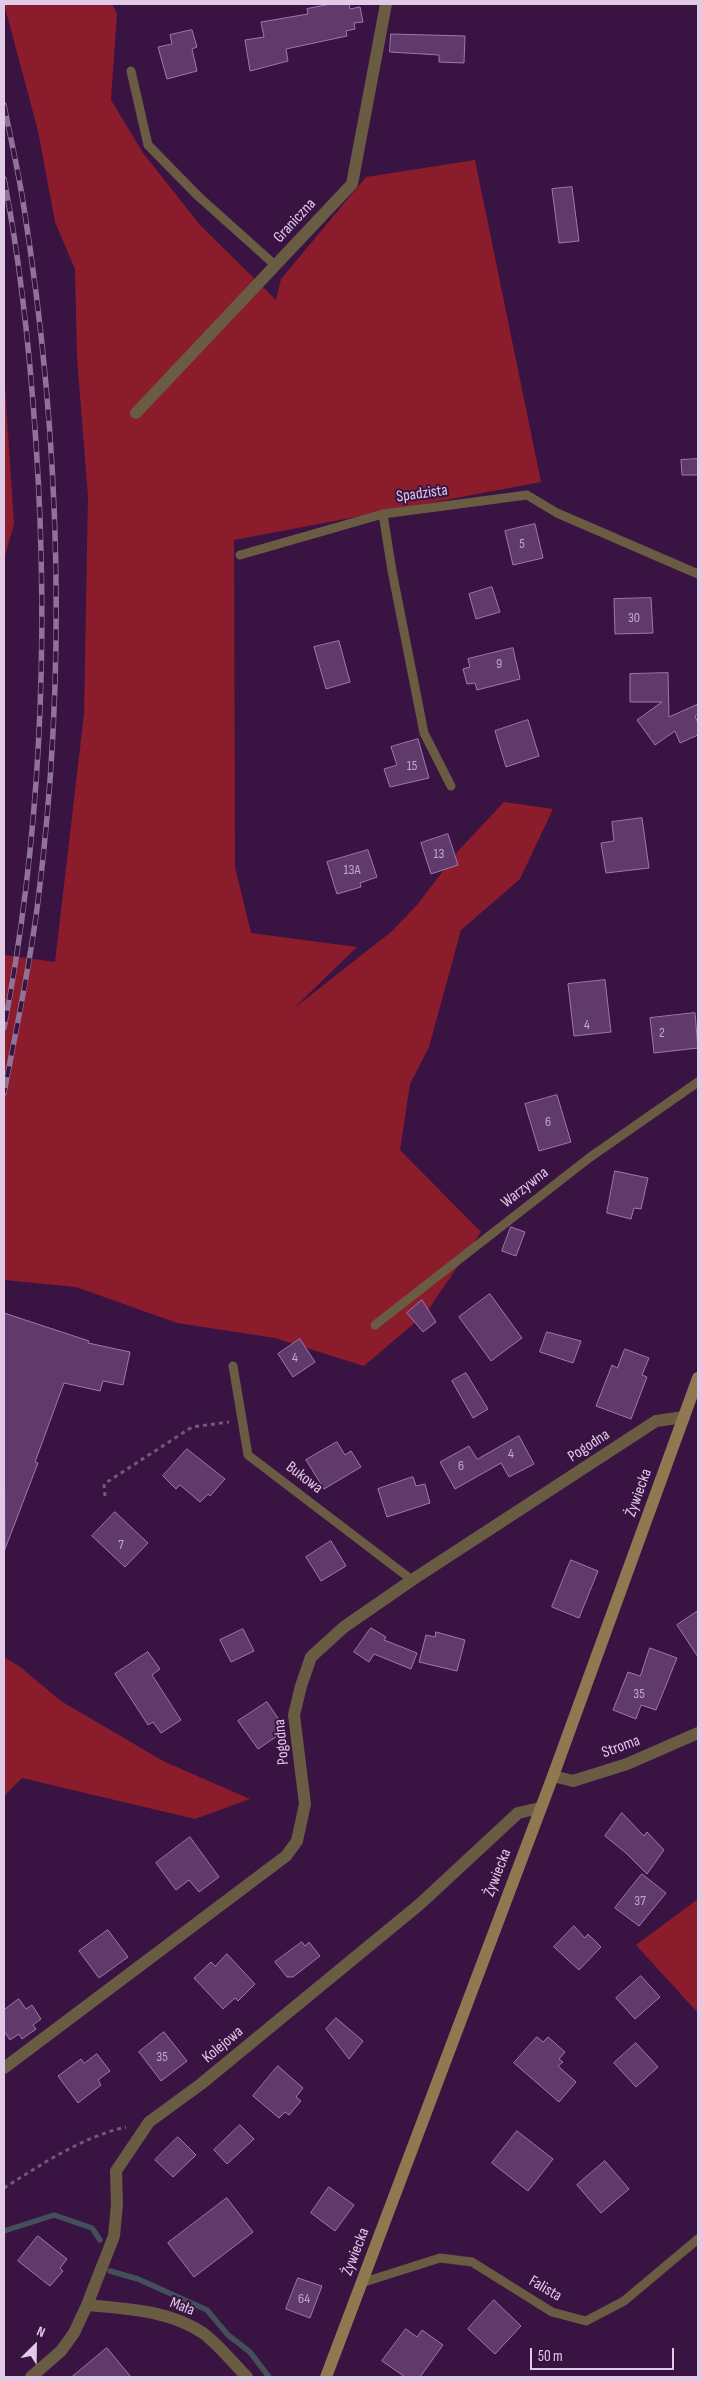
<!DOCTYPE html>
<meta charset="utf-8">
<style>
body{margin:0}
#map{position:relative;width:702px;height:2381px;overflow:hidden;background:#391443;font-family:"Sofia Sans Condensed",sans-serif}
canvas{display:block}
.frame{position:absolute;inset:0;border:5px solid #e0cae6;pointer-events:none}
.north{position:absolute;left:10px;top:2321px;width:50px;height:50px;-webkit-text-stroke:4px #391443;paint-order:stroke;rotate:23deg;font-size:14px;font-weight:700;line-height:20px;text-align:center;color:#e0cae6}
.north::after{content:'';display:block;margin:auto;width:18px;height:22px;background:#e0cae6;clip-path:polygon(50% 0,100% 100%,50% 72%,0 100%)}
.scale{position:absolute;left:530px;top:2348px;width:144px;height:22px;box-sizing:border-box;border:2px solid #e0cae6;border-top:0;padding-left:6px;font-size:15px;line-height:18px;white-space:nowrap;color:#e0cae6;-webkit-text-stroke:4px #391443;paint-order:stroke}
</style>
<div id="map">
<canvas width="702" height="2381"></canvas>
<div class="frame"></div>
<div class="north">N</div>
<div class="scale">50 m</div>
</div>
<script>
const g = document.querySelector('canvas').getContext('2d');
g.lineJoin = 'round';
function fill(path, color) { g.fillStyle = color; g.fill(path, 'evenodd'); }
function stroke(path, color, width, dash) { g.strokeStyle = color; g.lineWidth = width; g.lineCap = dash ? 'butt' : 'round'; g.setLineDash(dash || []); g.stroke(path); }
function label(font, color, halo, rows, align = 'center') {
  g.font = font + ' "Sofia Sans Condensed",sans-serif'; g.lineWidth = 4; g.setLineDash([]); g.textBaseline = 'middle'; g.strokeStyle = halo; g.fillStyle = color; for (const [text, x, y, turn = 0] of rows) {
    g.save(); g.translate(x, y); g.rotate((+turn || 0) * Math.PI / 180); g.textAlign = isNaN(turn) ? turn : align; if (halo) g.strokeText(text, 0, 0); g.fillText(text, 0, 0); g.restore();
  }
}
fill(new Path2D(`
 M4 4H112L117 14 111 100 143 153 200 225 276 300 281 279 366 177 475 160 541 482 234 540 235 867 251 933 357 947 293 1009 391 932 417 905 459 850 504 802 553 809 520 879 461 930 429 1047 410 1084 400 1150 481 1232 426 1313 364 1366 275 1338 177 1323 76 1287 4 1280V955L55 962 84 714 88 497 77 357 75 269 55 222 38 131Z
 M4 372 14 524 4 559Z
 M4 1657 19 1666 61 1701 163 1761 250 1799 195 1819 22 1778 4 1796Z
 M698 1899V2013L636 1945Z`), '#8a1c2c');
stroke(new Path2D(`
 M4 2231 54 2215 92 2228 100 2240
 M110 2271 138 2279 207 2310 228 2335 250 2352 269 2377`), '#435059', 5.5);
const building = new Path2D(`
 M331 4H349L350 9 360 7 363 22 354 23 355 29 346 31 347 36 286 49 288 61 250 71 245 40 264 37 261 22 308 14 307 9Z
 M192 30 197 47 192 49 197 71 167 79 158 47 172 44 170 35Z
 M391 34 465 36 464 63 439 62V55L390 52Z
 M572 187 579 241 559 243 552 189Z
 M698 459V475H682L681 460Z
 M535 524 543 558 513 565 505 531Z
 M492 587 500 612 476 619 469 594Z
 M651 598 653 633 615 634 614 599Z
 M339 641 350 682 326 689 314 647Z
 M513 648 520 679 477 690 475 683 467 684 463 669 470 667 468 659Z
 M668 673 669 717 698 704V714L695 716 698 723V735L680 743 675 731 655 745 637 720 662 702H630V674Z
 M528 720 539 756 506 767 495 731Z
 M418 739 429 778 390 787 384 769 397 765 391 747Z
 M642 818 649 868 606 873 601 843 614 841 612 822Z
 M448 834 458 865 431 874 421 843Z
 M368 850 377 877 360 883 361 887 337 894 327 862Z
 M605 980 611 1032 574 1036 568 984Z
 M695 1013 698 1048 654 1053 650 1018Z
 M557 1095 571 1142 539 1151 525 1104Z
 M615 1171 648 1178 641 1209 634 1208 631 1219 607 1213Z
 M511 1227 525 1232 516 1256 502 1251Z
 M490 1294 522 1338 491 1361 459 1317Z
 M422 1300 436 1322 423 1332 407 1313Z
 M4 1313 89 1341 88 1343 130 1352 123 1385 103 1381 100 1391 64 1383 35 1462 38 1463 5 1549Z
 M547 1332 581 1341 573 1363 540 1352Z
 M300 1339 315 1362 293 1377 278 1354Z
 M625 1349 649 1358 642 1375 647 1377 631 1419 596 1406 612 1365 617 1368Z
 M466 1373 488 1409 473 1418 452 1381Z
 M519 1436 534 1464 509 1477 501 1463 455 1489 440 1462 469 1446 477 1459Z
 M337 1442 345 1455 351 1451 361 1467 324 1489 306 1460Z
 M187 1449 225 1479 210 1496 208 1494 200 1502 180 1485 176 1489 163 1476Z
 M413 1477 416 1486 425 1484 430 1503 387 1517 378 1489Z
 M115 1512 148 1543 125 1567 92 1536Z
 M331 1541 346 1566 321 1581 306 1557Z
 M571 1560 598 1571 579 1618 552 1607Z
 M698 1611V1657L677 1625Z
 M371 1628 386 1637 384 1640 417 1653 411 1669 374 1654 369 1662 354 1652Z
 M243 1629 254 1651 231 1662 220 1640Z
 M436 1632 465 1640 457 1671 419 1662 426 1635 435 1637Z
 M650 1648 677 1658 656 1710 641 1705 636 1719 613 1710 628 1672 640 1676Z
 M148 1652 160 1669 152 1675 181 1720 161 1733 153 1722 148 1725 115 1674Z
 M267 1702 286 1730 258 1749 238 1721Z
 M622 1813 644 1836 647 1832 664 1850 647 1874 626 1853 605 1836Z
 M190 1837 219 1877 199 1892 189 1880 176 1890 156 1863Z
 M642 1874 666 1893 639 1926 615 1908Z
 M574 1926 585 1938 588 1934 601 1947 579 1970 554 1947Z
 M108 1930 128 1957 99 1978 79 1951Z
 M302 1942 305 1946 309 1942 320 1956 293 1977H287L275 1962Z
 M227 1954 255 1984 238 2001 235 1998 223 2009 194 1978 211 1962 215 1966Z
 M641 1976 660 1997 635 2019 616 1998Z
 M19 1999 26 2009 32 2005 41 2019 33 2025 36 2029 22 2039 19 2034 10 2040 4 2031V2010Z
 M336 2018 363 2041 349 2059 326 2029Z
 M164 2032 187 2061 161 2081 139 2052Z
 M537 2037 543 2042 548 2037 565 2052 559 2059 563 2062 558 2066 576 2082 559 2102 514 2063Z
 M636 2043 658 2067 636 2087 614 2063Z
 M97 2054 110 2071 98 2080 101 2085 78 2103 58 2076 81 2059 84 2063Z
 M278 2066 303 2088 296 2097 301 2101 289 2115 285 2112 279 2118 253 2096Z
 M240 2125 254 2139 227 2164 214 2150Z
 M517 2131 553 2159 528 2191 492 2163Z
 M178 2137 196 2155 173 2177 155 2160Z
 M605 2161 629 2189 601 2213 577 2185Z
 M329 2187 354 2205 335 2231 311 2213Z
 M227 2198 253 2232 194 2277 168 2243Z
 M38 2236 67 2259 60 2268 63 2271 50 2286 18 2261Z
 M298 2278 322 2286 310 2318 286 2309Z
 M494 2300 521 2326 495 2354 468 2329Z
 M406 2329 417 2337 422 2330 443 2345 420 2377H405L382 2361Z
 M107 2348 131 2377H72Z`);
fill(building, '#603a6b');
stroke(building, '#a177ad', 1);
stroke(new Path2D(`
 M105 1496 104 1484 192 1427 229 1422
 M4 2188C42 2164 82 2137 126 2127`), '#75567e', 3, [4, 4]);
stroke(new Path2D(`
 M131 71 148 145 198 196 275 265
 M240 555 383 514
 M451 786 424 733 392 571 383 514 527 495 557 513 698 574
 M375 1325 589 1158 698 1082
 M233 1366 248 1455 412 1580
 M361 2283 440 2258 472 2262 552 2312 586 2321 624 2301 698 2239`), '#6a5b43', 9);
stroke(new Path2D(`
 M136 413 352 184 386 4
 M553 1776 573 1781 627 1764 698 1733
 M4 2068 286 1856 297 1841 305 1804 294 1715 301 1686 311 1657 344 1627 412 1580 656 1421 684 1417
 M87 2305C127 2309 169 2310 203 2333 219 2345 233 2363 247 2377
 M31 2377 61 2351 74 2333 87 2305 114 2236 117 2204 116 2171 149 2122 201 2084 420 1904 518 1813 540 1808`), '#6a5b43', 12);
stroke(new Path2D(`
 M326 2377 553 1776 698 1378`), '#907851', 12);
const rail = new Path2D(`
 M4 105C11 140 19 174 24 208 60 436 67 672 38 901 30 966 16 1030 4 1093
 M4 179C21 265 30 354 36 443 49 638 41 836 4 1028`);
stroke(rail, '#907398', 5.5);
stroke(rail, '#391443', 4, [11]);
label('14px', '#c0a6c7', null, [
 ["5",522,544],
 ["30",634,618],
 ["9",499,664],
 ["15",412,766],
 ["13",439,854],
 ["13A",352,870],
 ["4",587,1025],
 ["2",662,1033],
 ["6",548,1122],
 ["4",295,1358],
 ["4",511,1454],
 ["6",461,1466],
 ["7",121,1545],
 ["35",639,1694],
 ["37",640,1901],
 ["35",162,2057],
 ["64",304,2299]
]);
label('16px', '#e0cae6', '#391443', [
 ["Graniczna",295,221,-47],
 ["Spadzista",422,494,-8],
 ["Warzywna",525,1188,-38],
 ["Pogodna",589,1446,-33],
 ["Bukowa",304,1478,37],
 ["Żywiecka",639,1493,-70],
 ["Pogodna",282,1742,-95],
 ["Stroma",621,1747,-20],
 ["Żywiecka",498,1873,-69],
 ["Kolejowa",223,2045,-40],
 ["Żywiecka",356,2252,-69],
 ["Falista",545,2289,30],
 ["Mała",182,2307,21]
]);
</script>
